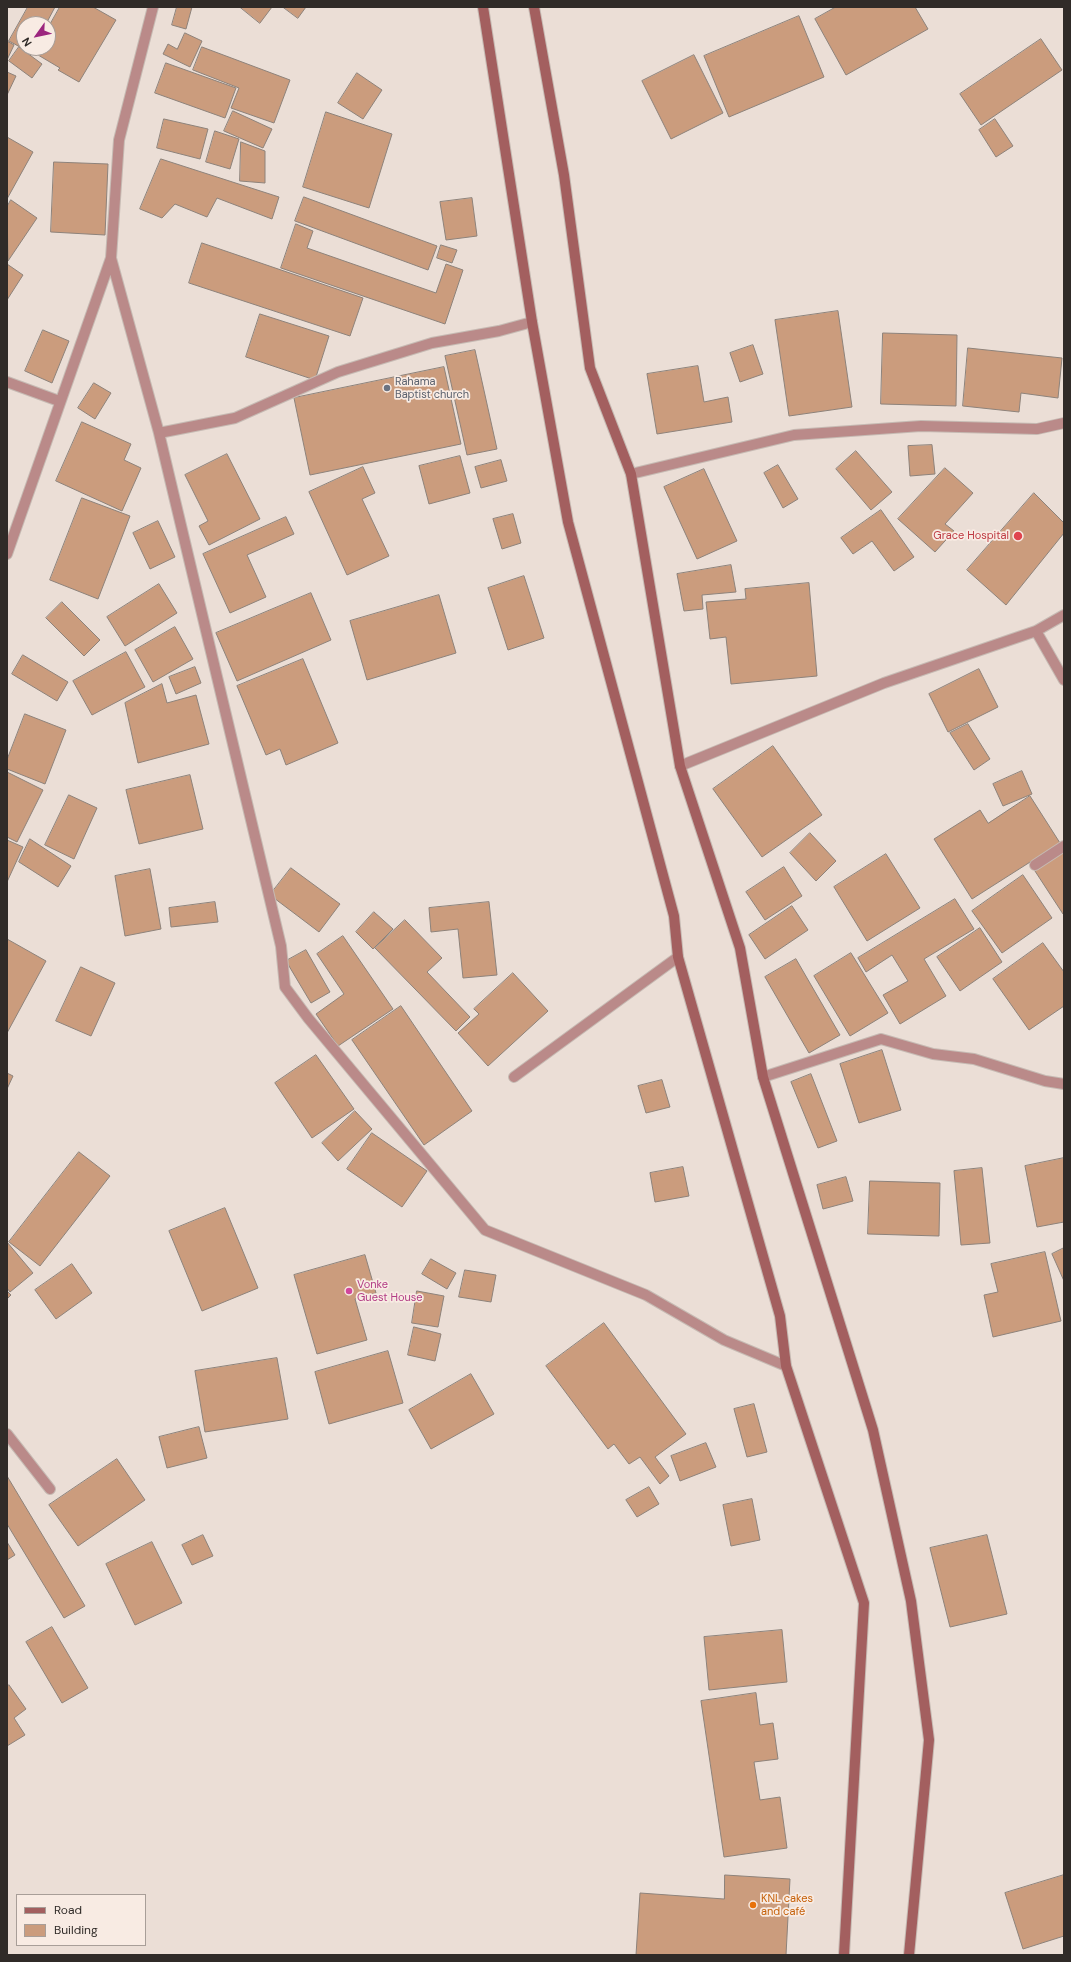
<!DOCTYPE html>
<meta charset="utf-8">
<style>
body{margin:0}
#map{position:relative;width:1071px;height:1962px;overflow:hidden;background:#ebded6;font-family:"DM Sans",sans-serif}
canvas{display:block}
.frame{position:absolute;inset:0;border:8px solid #302b28;pointer-events:none}
.legend{position:absolute;left:16px;top:1894px;width:130px;height:52px;box-sizing:border-box;background:#f8ebe3;border:1px solid #a89e98;margin:0;padding:5px 7px;list-style:none;font-size:12px;color:#302b28}
.legend li{display:flex;align-items:center;gap:8px;height:20px}
.legend b{width:20px;border:1px solid #a89e98}
.north{position:absolute;left:16px;top:16px;width:40px;height:40px;box-sizing:border-box;background:#f8ebe3;border:1px solid #a89e98;border-radius:50%;rotate:237deg;font-size:11px;font-weight:700;line-height:16px;text-align:center;color:#302b28}
.north::after{content:'';display:block;margin:auto;width:14px;height:18px;background:#9c257e;clip-path:polygon(50% 0,100% 100%,50% 72%,0 100%)}
</style>
<div id="map">
<canvas width="1071" height="1962"></canvas>
<div class="frame"></div>
<ul class="legend">
<li><b style="height:5px;background:#a35f5f"></b>Road</li>
<li><b style="height:11px;background:#cb9c7d"></b>Building</li>
</ul>
<div class="north">N</div>
</div>
<script>
const g = document.querySelector('canvas').getContext('2d');
g.lineJoin = 'round';
function fill(path, color) { g.fillStyle = color; g.fill(path, 'evenodd'); }
function stroke(path, color, width, dash) { g.strokeStyle = color; g.lineWidth = width; g.lineCap = dash ? 'butt' : 'round'; g.setLineDash(dash || []); g.stroke(path); }
function label(font, color, halo, rows, align = 'center') {
  g.font = font + ' "DM Sans",sans-serif'; g.lineWidth = 3.5; g.setLineDash([]); g.textBaseline = 'middle'; g.strokeStyle = halo; g.fillStyle = color; for (const [text, x, y, turn = 0] of rows) {
    g.save(); g.translate(x, y); g.rotate((+turn || 0) * Math.PI / 180); g.textAlign = isNaN(turn) ? turn : align; if (halo) g.strokeText(text, 0, 0); g.fillText(text, 0, 0); g.restore();
  }
}
const building = new Path2D(`
 M28 7H55L46 24H24V48H33L31 53 9 41Z
 M60 7H93L116 20 79 82 58 70 60 68 33 52 36 48H48V28Z
 M177 7H192L186 29 172 25Z
 M240 7H272L260 23Z
 M283 7H306L298 18Z
 M836 7H915L928 29 846 75 815 19Z
 M799 16 824 77 729 117 704 56Z
 M185 33 202 41 190 67 163 54 168 44 177 49Z
 M1041 39 1062 70 981 125 960 94Z
 M7 41 14 45 7 60Z
 M19 47 42 64 32 78 9 61Z
 M202 47 290 80 274 123 231 108 239 88 193 70Z
 M694 55 723 113 671 139 642 81Z
 M166 63 236 88 225 118 155 93Z
 M7 72 16 76 7 95Z
 M357 73 382 90 363 119 338 103Z
 M233 111 272 129 263 148 224 131Z
 M326 112 392 134 369 208 303 187Z
 M164 119 208 129 200 159 157 148Z
 M995 119 1013 146 996 157 979 130Z
 M215 131 239 139 230 169 206 162Z
 M7 137 33 152 7 199Z
 M241 142 265 151V183L240 181Z
 M161 159 279 197 272 219 217 198 207 217 175 204 162 218 140 209Z
 M54 162 108 164 105 235 51 232Z
 M304 197 437 246 428 270 295 221Z
 M472 198 477 236 446 240 440 202Z
 M11 200 37 218 8 261 7 207Z
 M296 224 313 231 307 248 436 293 446 264 463 270 445 324 281 268Z
 M202 243 363 298 350 336 189 283Z
 M441 245 457 250 452 263 437 258Z
 M7 264 23 275 7 300Z
 M838 311 852 407 789 416 775 320Z
 M260 314 329 336 315 380 246 357Z
 M43 330 69 341 52 383 25 371Z
 M883 333 957 335 956 406 881 404Z
 M753 345 763 374 740 382 730 353Z
 M968 348 1062 358 1058 398 1021 393 1019 412 963 406Z
 M475 350 497 449 467 455 445 356Z
 M698 366 704 402 728 397 732 422 657 434 647 374Z
 M444 367 461 444 310 475 294 398Z
 M94 383 111 393 95 419 78 408Z
 M82 422 131 444 124 460 141 468 122 511 56 481Z
 M932 445 935 474 910 476 908 446Z
 M856 451 892 492 871 510 836 469Z
 M227 454 260 519 209 545 199 526 208 521 185 475Z
 M460 456 470 493 429 504 419 466Z
 M501 460 507 481 481 488 475 467Z
 M778 465 798 499 783 508 764 473Z
 M363 467 375 493 362 499 389 556 347 575 309 492Z
 M945 468 973 493 945 524 954 531 935 552 898 519Z
 M704 469 737 541 697 559 664 487Z
 M1034 493 1064 523V533L1006 605 967 570Z
 M82 498 130 516 98 599 50 580Z
 M881 510 914 557 894 571 872 541 853 554 841 538Z
 M513 514 521 543 502 549 493 519Z
 M286 517 294 534 247 555 266 597 230 613 203 554Z
 M158 521 175 557 150 569 133 533Z
 M731 565 736 592 702 595 703 609 684 611 677 574Z
 M524 576 544 638 508 650 488 588Z
 M809 583 817 676 731 684 726 637 710 639 706 602 746 599 745 589Z
 M159 584 177 613 125 646 107 617Z
 M311 593 331 640 237 681 216 633Z
 M439 595 456 653 367 680 350 621Z
 M62 602 100 640 84 656 46 618Z
 M175 627 193 659 153 682 135 650Z
 M126 652 145 687 92 715 73 681Z
 M23 655 68 682 57 701 12 674Z
 M303 659 338 743 286 765 280 749 266 755 237 686Z
 M195 667 201 683 176 694 169 677Z
 M979 669 998 707 948 732 929 694Z
 M162 684 167 703 196 695 209 744 138 763 125 703Z
 M25 714 66 730 45 784 7 769V760Z
 M968 724 990 759 974 770 950 733Z
 M773 746 822 815 762 857 713 789Z
 M1022 771 1032 794 1003 806 993 784Z
 M7 772 43 790 17 842 7 837Z
 M190 775 203 829 139 844 126 790Z
 M69 795 97 808 74 859 45 845Z
 M1030 796 1060 843 972 899 934 839 980 810 988 823Z
 M810 833 836 861 816 881 790 853Z
 M30 839 71 866 58 887 19 862Z
 M7 840 23 847 7 882Z
 M1064 849V914H1063L1033 868Z
 M886 854 920 908 867 941 834 887Z
 M784 867 802 896 765 920 746 892Z
 M291 868 340 904 319 932 270 895Z
 M150 869 161 929 125 936 115 876Z
 M1023 875 1052 918 1002 953 972 911Z
 M955 899 974 929 924 959 946 996 900 1024 883 995 908 981 892 955 866 972 858 958Z
 M215 902 218 922 171 927 169 908Z
 M489 902 497 975 463 978 458 929 431 932 429 908Z
 M792 906 808 930 765 959 749 935Z
 M374 912 393 929 373 949 356 932Z
 M405 920 442 958 427 972 470 1017 456 1031 375 948Z
 M980 928 1002 962 960 991 937 957Z
 M343 936 393 1009 338 1046 316 1014 344 994 317 954Z
 M7 939 46 961 7 1033Z
 M1043 943 1064 972V1006L1029 1030 993 979Z
 M306 950 330 992 311 1003 286 961Z
 M851 953 888 1013 850 1036 814 976Z
 M796 959 840 1035 809 1053 765 977Z
 M81 967 115 983 91 1036 56 1021Z
 M513 973 548 1011 488 1066 458 1033 479 1014 474 1009Z
 M401 1006 472 1111 424 1145 352 1040Z
 M882 1050 901 1110 859 1123 840 1064Z
 M316 1055 354 1109 312 1138 275 1083Z
 M7 1073 13 1076 7 1089Z
 M811 1074 837 1141 818 1148 791 1082Z
 M662 1080 670 1107 646 1113 638 1086Z
 M355 1111 372 1129 338 1161 322 1143Z
 M372 1133 427 1171 402 1207 347 1169Z
 M79 1152 110 1176 40 1266 9 1242Z
 M1064 1158V1222L1037 1227 1025 1166Z
 M683 1167 689 1196 655 1202 650 1173Z
 M982 1168 990 1243 961 1245 954 1171Z
 M846 1177 853 1201 823 1209 817 1185Z
 M870 1181 940 1183 939 1236 868 1234Z
 M225 1208 258 1288 202 1311 169 1231Z
 M7 1242 33 1273 10 1292 7 1288Z
 M1064 1248V1281L1052 1254Z
 M1045 1252 1061 1321 993 1337 984 1295 998 1292 991 1264Z
 M365 1255 376 1293 355 1299 367 1340 317 1354 294 1275Z
 M431 1259 456 1273 447 1289 422 1274Z
 M72 1264 92 1293 56 1319 35 1290Z
 M465 1270 496 1275 491 1302 459 1297Z
 M7 1291 11 1295 7 1299Z
 M417 1291 444 1296 438 1327 412 1323Z
 M604 1323 686 1434 655 1457 669 1476 660 1484 640 1457 629 1464 614 1444 608 1449 546 1366Z
 M414 1327 441 1334 435 1361 408 1355Z
 M388 1351 403 1403 329 1424 315 1372Z
 M277 1358 288 1419 205 1432 195 1371Z
 M471 1374 494 1414 431 1449 409 1410Z
 M754 1404 767 1452 747 1457 734 1409Z
 M199 1427 207 1458 167 1468 159 1437Z
 M706 1443 716 1467 680 1481 671 1456Z
 M117 1459 145 1500 78 1546 49 1505Z
 M7 1476 85 1606 64 1618 7 1524Z
 M649 1487 659 1504 637 1517 626 1500Z
 M752 1499 760 1540 731 1546 723 1505Z
 M203 1535 213 1556 192 1565 182 1545Z
 M987 1535 1007 1614 950 1627 930 1548Z
 M7 1542 15 1555 7 1560Z
 M152 1542 182 1603 135 1625 106 1564Z
 M52 1627 88 1688 62 1703 26 1642Z
 M782 1630 787 1682 709 1690 704 1637Z
 M9 1685 26 1709 14 1718 25 1735 7 1746V1687Z
 M756 1693 760 1725 773 1723 778 1759 754 1762 760 1800 780 1797 787 1848 724 1857 701 1701Z
 M725 1875 790 1879 786 1955H636L640 1893 724 1899Z
 M1064 1875V1936L1023 1949 1005 1893Z`);
fill(building, '#cb9c7d');
stroke(building, '#8d827a', 1);
const street = new Path2D(`
 M111 258 159 433 281 946 285 987 308 1018 485 1230 646 1295 724 1340 786 1366
 M7 382 59 401
 M159 433 235 418 338 372 432 343 499 331 532 322
 M631 474 794 435 921 426 1037 429 1064 423
 M7 554 111 258 119 140 153 7
 M1036 631 1064 680
 M680 766 884 683 1036 631 1064 615
 M1035 865 1064 846
 M514 1077 678 957
 M763 1077 881 1039 933 1054 974 1059 1045 1081 1064 1084
 M7 1434 50 1489`);
const secondary = new Path2D(`
 M483 7 532 322 568 522 674 916 678 957 780 1316 786 1366 864 1603 844 1955
 M534 7 564 175 590 368 631 474 680 766 740 948 763 1077 873 1430 911 1601 929 1740 909 1955`);
stroke(street, '#c6bab3', 12);
stroke(secondary, '#c6bab3', 12);
stroke(street, '#ba8a89', 10);
stroke(secondary, '#a35f5f', 10);
for (const [x, y, r, color] of [
 [387,388,4,"#6b7280"],
 [1018,536,5,"#e0444e"],
 [349,1291,4,"#d1479c"],
 [753,1905,4,"#e8710a"]
]) { const dot = new Path2D(); dot.arc(x, y, r, 0, 2 * Math.PI); g.fillStyle = color; g.fill(dot); stroke(dot, '#f8ebe3', 1.5); }
label('11px', '#5b616d', '#f8ebe3', [
 ["Rahama",395,382],
 ["Baptist church",395,395]
], 'left');
label('11px', '#be3a42', '#f8ebe3', [
 ["Grace Hospital",1009,536]
], 'right');
label('11px', '#b23c85', '#f8ebe3', [
 ["Vonke",357,1285],
 ["Guest House",357,1298]
], 'left');
label('11px', '#c56008', '#f8ebe3', [
 ["KNL cakes",761,1899],
 ["and café",761,1912]
], 'left');
</script>
